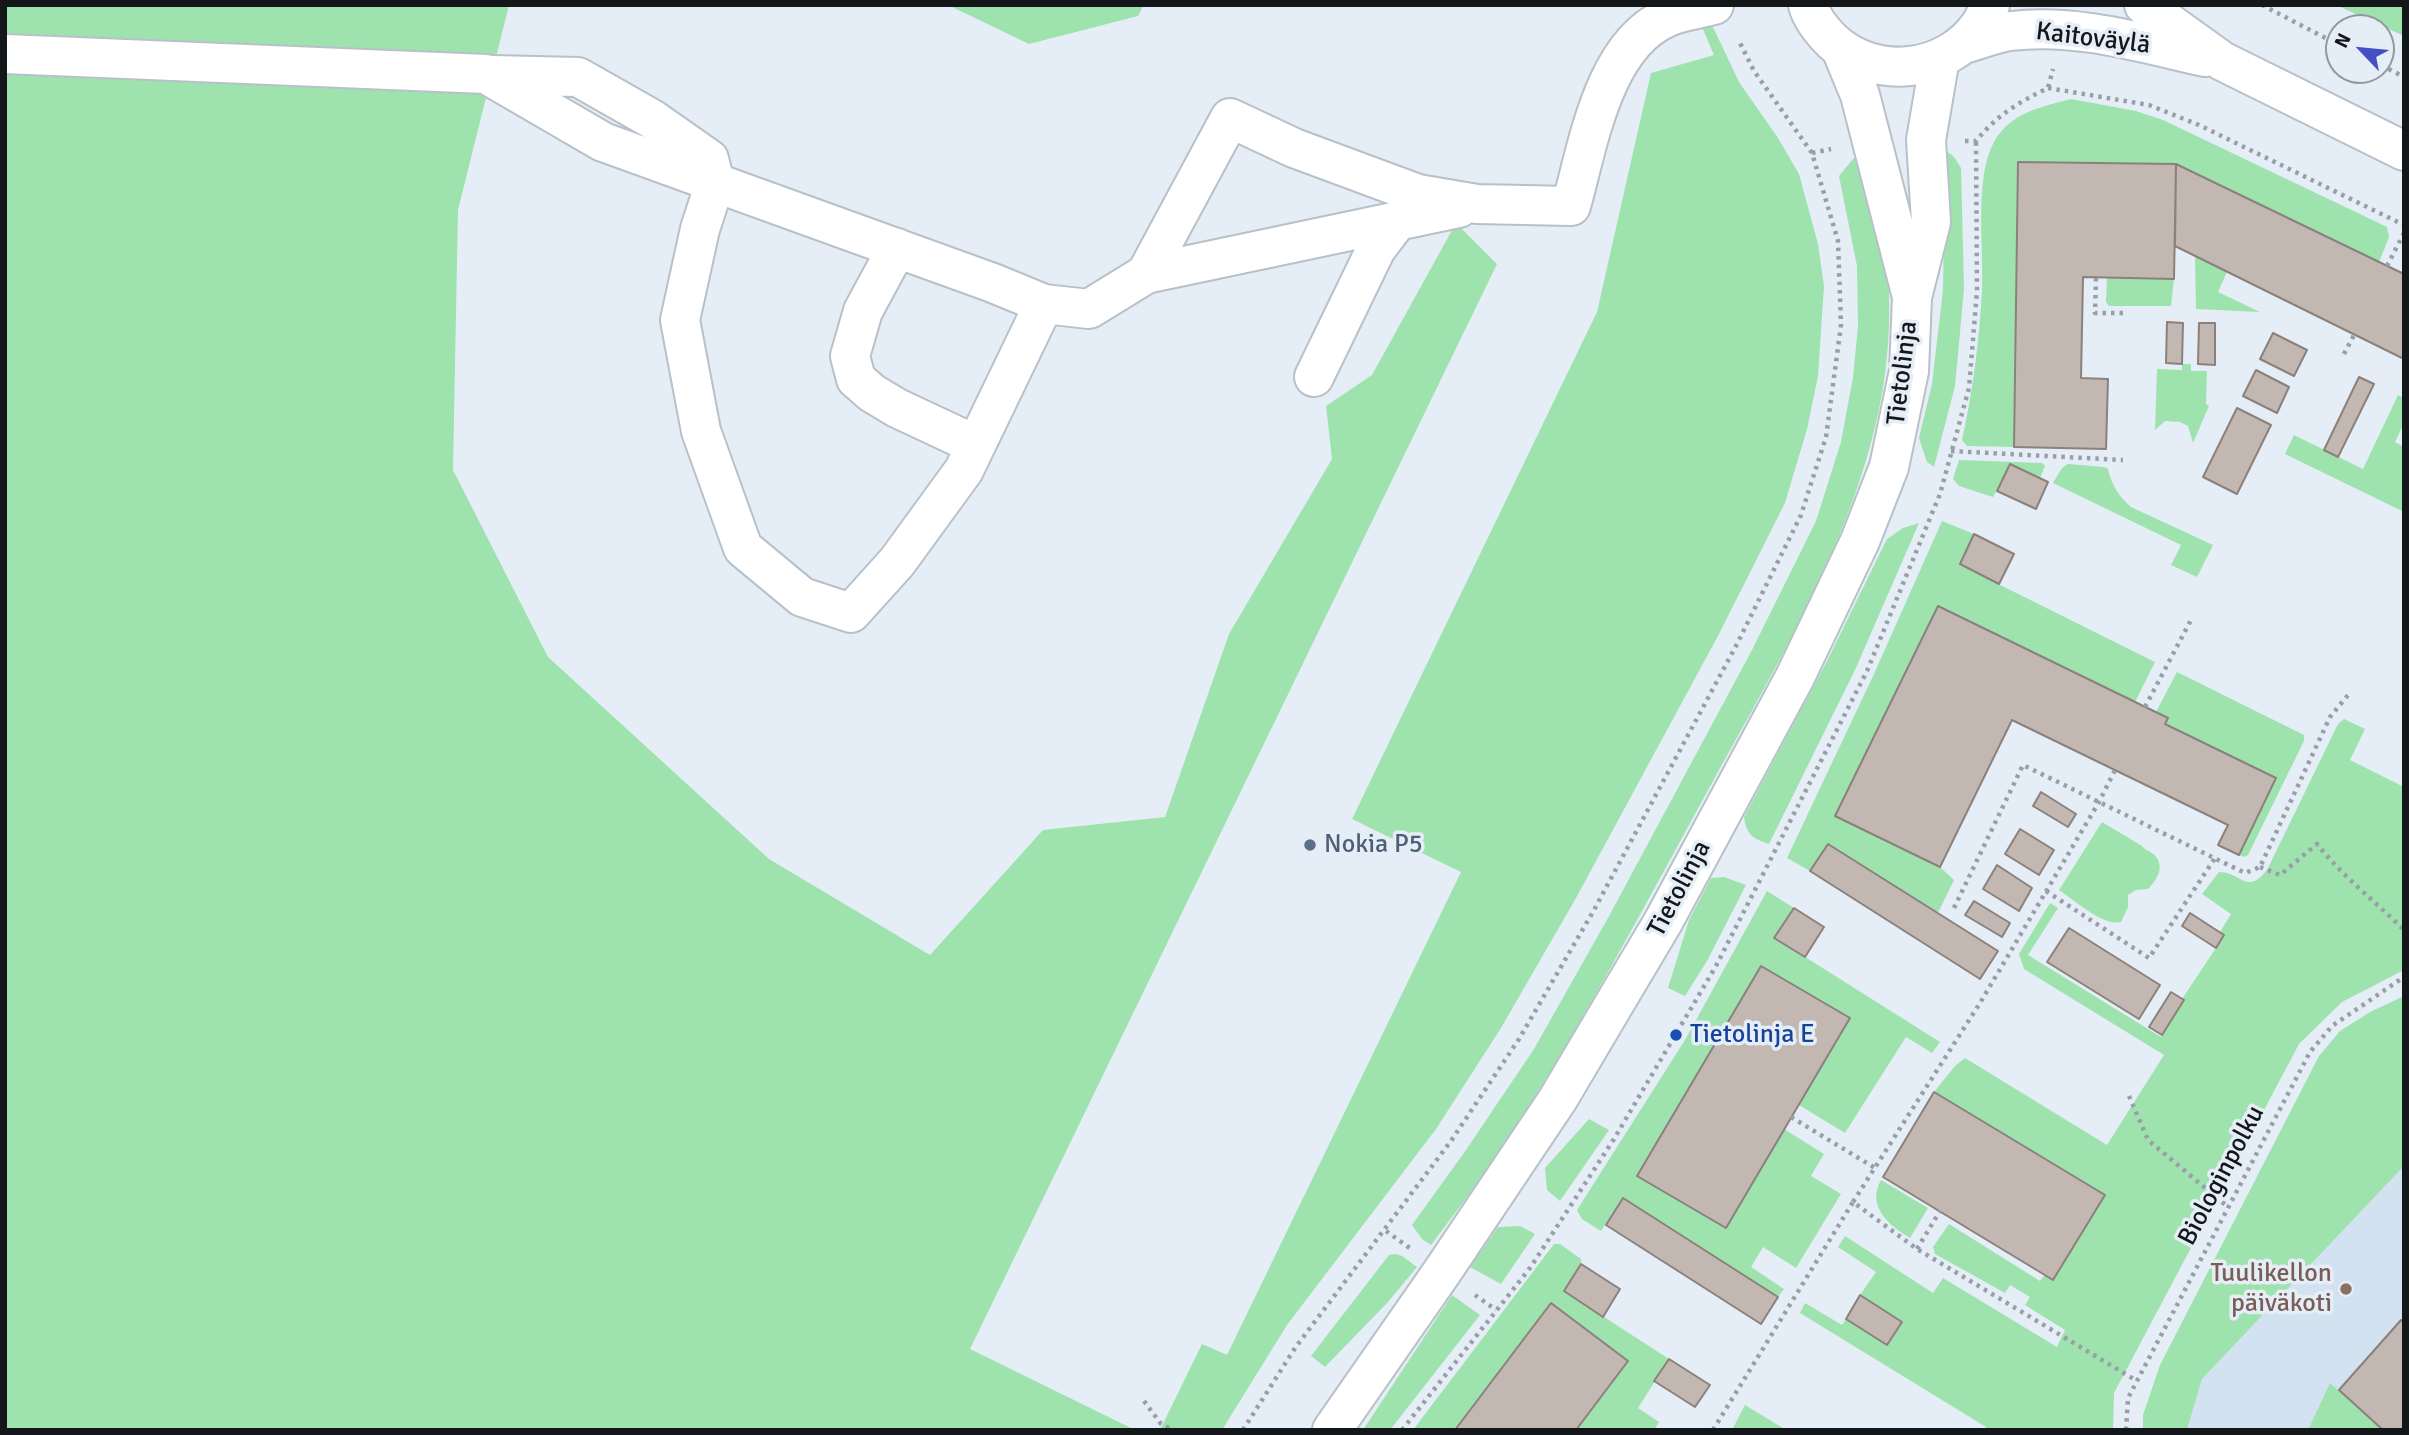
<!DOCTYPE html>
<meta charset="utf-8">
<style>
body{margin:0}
#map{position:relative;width:2409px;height:1435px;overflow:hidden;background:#e5eef7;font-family:Signika,sans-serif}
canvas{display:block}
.frame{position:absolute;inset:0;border:7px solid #14171a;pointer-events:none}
.north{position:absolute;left:2325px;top:14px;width:70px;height:70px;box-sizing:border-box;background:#e5eef7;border:2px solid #91989f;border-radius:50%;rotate:296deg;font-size:19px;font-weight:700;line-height:28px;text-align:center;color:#14171a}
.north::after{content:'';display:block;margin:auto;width:24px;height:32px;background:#454fc4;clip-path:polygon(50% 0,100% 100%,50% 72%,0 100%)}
</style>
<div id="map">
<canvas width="2409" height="1435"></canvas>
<div class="frame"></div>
<div class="north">N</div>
</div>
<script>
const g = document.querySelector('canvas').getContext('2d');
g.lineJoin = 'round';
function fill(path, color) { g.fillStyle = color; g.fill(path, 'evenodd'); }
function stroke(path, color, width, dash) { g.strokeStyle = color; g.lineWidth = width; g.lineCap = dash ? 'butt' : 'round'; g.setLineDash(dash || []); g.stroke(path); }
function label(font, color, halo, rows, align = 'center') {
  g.font = font + ' Signika,sans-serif'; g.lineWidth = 7; g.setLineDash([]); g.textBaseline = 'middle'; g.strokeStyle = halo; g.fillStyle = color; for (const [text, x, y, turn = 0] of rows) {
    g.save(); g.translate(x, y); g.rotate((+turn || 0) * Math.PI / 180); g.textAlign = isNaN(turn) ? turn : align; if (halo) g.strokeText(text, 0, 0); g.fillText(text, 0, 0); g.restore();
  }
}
fill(new Path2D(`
 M2404 1166V1430H2187L2202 1379Z`), '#d3e2f0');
fill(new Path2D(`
 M5 5H509L458 210 453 470 548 657 769 859 930 955 1043 830 1165 817 1229 634 1332 459 1326 406 1372 375 1456 223 1497 264 970 1349 1135 1430H5Z
 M948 5H1144L1138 16 1029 44Z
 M2336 5H2404V36Z
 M1702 27H1713L1739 82 1778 138 1799 174 1818 244 1824 286 1818 376 1807 429 1785 503 1719 634 1576 898 1501 1028 1436 1129 1287 1325 1222 1430H1160L1202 1344 1227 1355 1461 872 1352 819 1597 312 1651 73 1714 55Z
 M2071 99 2136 111 2163 120 2387 227 2389 237 2379 262 2176 164 2019 162 2014 447 1967 446 1962 440C1973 391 1979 342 1982 291 1984 250 1974 177 1994 142 2010 113 2040 107 2071 99Z
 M1940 151C1952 151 1955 158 1961 168L1964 289 1955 386 1934 467 1927 462 1919 438 1932 384 1943 290 1944 225Z
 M1862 154C1870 190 1880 225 1886 261 1892 298 1889 351 1883 388 1859 530 1780 659 1712 783 1641 912 1572 1045 1489 1167 1470 1194 1450 1219 1431 1245L1422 1239 1412 1225 1466 1150 1534 1049 1608 918 1752 650 1816 521 1841 442 1853 377 1858 326 1857 266 1839 176 1853 159Z
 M2195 256 2227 272 2218 292 2260 312 2196 309Z
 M2107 278 2174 279 2171 306H2109L2106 302Z
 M2182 364H2191V371H2207L2206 404 2209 406 2193 443 2188 426 2180 422 2165 421 2155 430 2157 369 2182 370Z
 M2398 395 2404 398V423L2395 442 2404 447V512L2285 454 2294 435 2363 469Z
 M1959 460 2042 463 2045 466 2040 478 2010 464 1993 497 1959 486 1953 479Z
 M2068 464 2104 467 2108 469C2111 484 2119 497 2131 507L2213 545 2197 577 2171 565 2181 545 2053 483 2062 468Z
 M1942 521 1974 534 1960 565 2155 662 2135 702 1938 607 1835 816 1940 867 1954 880 1938 913 1828 844 1810 871 1787 858 1874 674Z
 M1919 523 1855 670 1769 844C1753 839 1746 834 1744 817L1827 661 1887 539 1903 528Z
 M2177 672 2304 735V741L2248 855 2244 857 2239 855 2275 778 2165 724 2168 718 2156 712Z
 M2344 719 2365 729 2350 760 2404 787V970L2342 1002 2299 1044 2114 1393 2113 1430H1985L1986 1427 1800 1313 1805 1303 1842 1325 1846 1319 1887 1345 1902 1323 1860 1295 1876 1272 1838 1247 1845 1236 1933 1293 1943 1278 2057 1347 2065 1330 2025 1305 2030 1297 2010 1285 2005 1293 1935 1254 1933 1247 1949 1224 2040 1281 2104 1195 1934 1092 1955 1066 1965 1058 2107 1145 2164 1055 2024 969 2019 954 2050 903 2058 908 2028 955 2161 1037 2184 1000 2182 999 2224 936 2220 932 2231 914 2202 894 2219 872C2242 872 2246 896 2267 870L2338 724Z
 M2102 822 2142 846C2147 852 2152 851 2156 857 2165 868 2156 881 2148 889L2136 890 2128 895V907L2121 922C2104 927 2074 900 2059 890Z
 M1724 877 1746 885 1707 961 1685 996 1668 988 1689 920 1711 878Z
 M1767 891 1794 908 1775 938 1940 1042 1932 1053 1906 1037 1845 1133 1799 1105 1637 1176 1726 1228 1784 1129 1824 1154 1811 1176 1841 1194 1796 1268 1763 1247 1751 1267 1784 1289 1778 1297 1623 1199 1601 1231 1582 1219 1577 1210 1685 1040Z
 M2404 996V1166L2202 1379 2187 1430H2143V1415L2160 1365 2319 1056 2340 1031 2370 1012Z
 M1589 1119 1609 1130 1560 1201 1547 1190 1545 1168Z
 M1881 1180 1928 1208 1910 1238C1889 1225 1866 1207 1881 1180Z
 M1520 1226 1535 1234 1501 1284 1470 1267 1498 1227Z
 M1554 1244H1560L1581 1259V1264L1564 1291 1669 1359 1638 1408 1659 1422 1654 1430H1413Z
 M1395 1254 1402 1256 1417 1267 1388 1302 1325 1367 1311 1356 1389 1255Z
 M1452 1295 1480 1315 1390 1430H1363Z
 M2330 1383 2381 1429V1430H2308Z
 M1745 1405 1786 1430H1732Z`), '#9ee2ad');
const building = new Path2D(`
 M2018 162 2176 164 2174 279 2083 277 2081 378 2108 379 2106 449 2014 447Z
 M2176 164 2404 274V359L2175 246Z
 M2167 322 2183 323 2182 364 2166 363Z
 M2199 323H2215V365L2198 364Z
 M2273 333 2307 350 2294 376 2260 359Z
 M2256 370 2289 387 2277 413 2243 396Z
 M2359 377 2374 384 2338 457 2324 450Z
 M2237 408 2271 425 2237 494 2203 477Z
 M2010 464 2048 482 2036 509 1997 491Z
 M1974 534 2014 554 1999 584 1960 564Z
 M1938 606 2168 718 2165 724 2276 778 2239 855 2218 845 2228 825 2012 720 1940 867 1835 816Z
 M2041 792 2076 814 2068 827 2033 806Z
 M2020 829 2054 850 2039 875 2005 854Z
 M1828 844 1998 951 1980 979 1810 871Z
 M1997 865 2032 888 2019 911 1983 889Z
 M1974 901 2010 923 2002 937 1965 915Z
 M1794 908 1824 927 1805 957 1774 938Z
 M2190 913 2224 935 2216 948 2182 926Z
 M2069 928 2160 985 2139 1019 2047 962Z
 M1761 966 1850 1018 1726 1228 1637 1176Z
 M2171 992 2184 1000 2162 1035 2149 1027Z
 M1934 1092 2105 1195 2053 1280 1883 1177Z
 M1623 1198 1778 1297 1761 1324 1606 1225Z
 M1581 1264 1620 1289 1603 1317 1564 1291Z
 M1860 1295 1902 1322 1887 1345 1846 1319Z
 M1551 1303 1628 1361 1576 1430H1455Z
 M2401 1320 2404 1323V1430H2383L2339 1390Z
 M1669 1359 1710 1385 1695 1407 1654 1381Z`);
fill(building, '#c3b7b2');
stroke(building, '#8b817c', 2);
const minor = new Path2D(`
 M1808 5C1812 19 1822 31 1832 41 1875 81 1947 73 1980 25 1984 19 1987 12 1990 5
 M2144 5 2222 61 2404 151
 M1963 44C1979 40 1995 33 2011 31 2076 23 2142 43 2205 57
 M1841 49 1860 95 1911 293
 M5 54 486 74 603 142 993 283 1044 304 1089 309 1146 274 1230 118 1294 148 1418 194 1477 204 1571 206C1588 146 1603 44 1668 17 1682 11 1699 9 1714 5
 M492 75 578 77 652 119 709 159 715 183 700 229 680 320 701 431 743 548 802 597 851 613 897 562 964 470 1044 304
 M897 248 863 311 850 356 856 379 872 393 897 408 976 445
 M1146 274 1459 208
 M1314 377 1376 249 1398 220
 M1332 1430 1442 1272 1558 1099 1613 1006 1663 922 1795 677 1860 541 1889 467 1909 371 1912 297 1931 222 1926 140 1940 58`);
stroke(minor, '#b8c1c9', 42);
stroke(new Path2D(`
 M2262 5 2339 45
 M2381 65 2404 77
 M2048 88 2149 105 2199 125 2404 225
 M1965 141H1976C1997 115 2019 102 2048 88L2053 69
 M1812 153 1831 149
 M2387 266 2404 233
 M2096 278 2095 313H2126
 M2344 354 2354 335
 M1951 451 2123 460
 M2145 707 2192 618
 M2260 867 2280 875 2317 844C2343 877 2375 901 2404 930
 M2046 891 2149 958 2215 858
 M1954 908 2023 765 2245 873 2260 867 2330 717 2348 695
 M2129 1096 2148 1140 2228 1207
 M1791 1117 1875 1168
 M1853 1202 1980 1003 2099 802 2115 770
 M1386 1231 1411 1249
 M1917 1249 1940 1211
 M1475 1295 1496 1310
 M1144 1401 1161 1424 1172 1430
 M1243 1430 1295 1348 1451 1141 1519 1039 1594 910 1737 644 1801 515 1826 437 1841 325 1838 241 1812 153 1754 71 1738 39
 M1402 1430 1530 1268 1614 1139 1716 966 1867 671 1940 494 1969 388 1977 291 1976 141
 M1713 1430 1853 1202 1917 1249 2137 1381
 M2126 1430 2128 1398 2137 1381 2310 1052 2332 1026 2404 977`), '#989fa6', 4.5, [3.5, 5]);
stroke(minor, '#fff', 38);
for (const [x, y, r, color] of [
 [1310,845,7,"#5c6f8a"],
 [1676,1035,7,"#1a4fb4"],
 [2346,1289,7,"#8d6e63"]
]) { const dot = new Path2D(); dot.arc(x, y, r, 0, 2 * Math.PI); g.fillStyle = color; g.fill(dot); stroke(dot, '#e5eef7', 2.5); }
label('26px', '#14171a', '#e5eef7', [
 ["Kaitoväylä",2093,39,7],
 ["Tietolinja",1903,373,-83],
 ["Tietolinja",1680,889,-62],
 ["Biologinpolku",2222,1176,-62]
]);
label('26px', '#4e5e75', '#e5eef7', [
 ["Nokia P5",1324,845]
], 'left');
label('26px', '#164399', '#e5eef7', [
 ["Tietolinja E",1690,1035]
], 'left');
label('26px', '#785e54', '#e5eef7', [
 ["Tuulikellon",2332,1274],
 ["päiväkoti",2332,1304]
], 'right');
</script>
